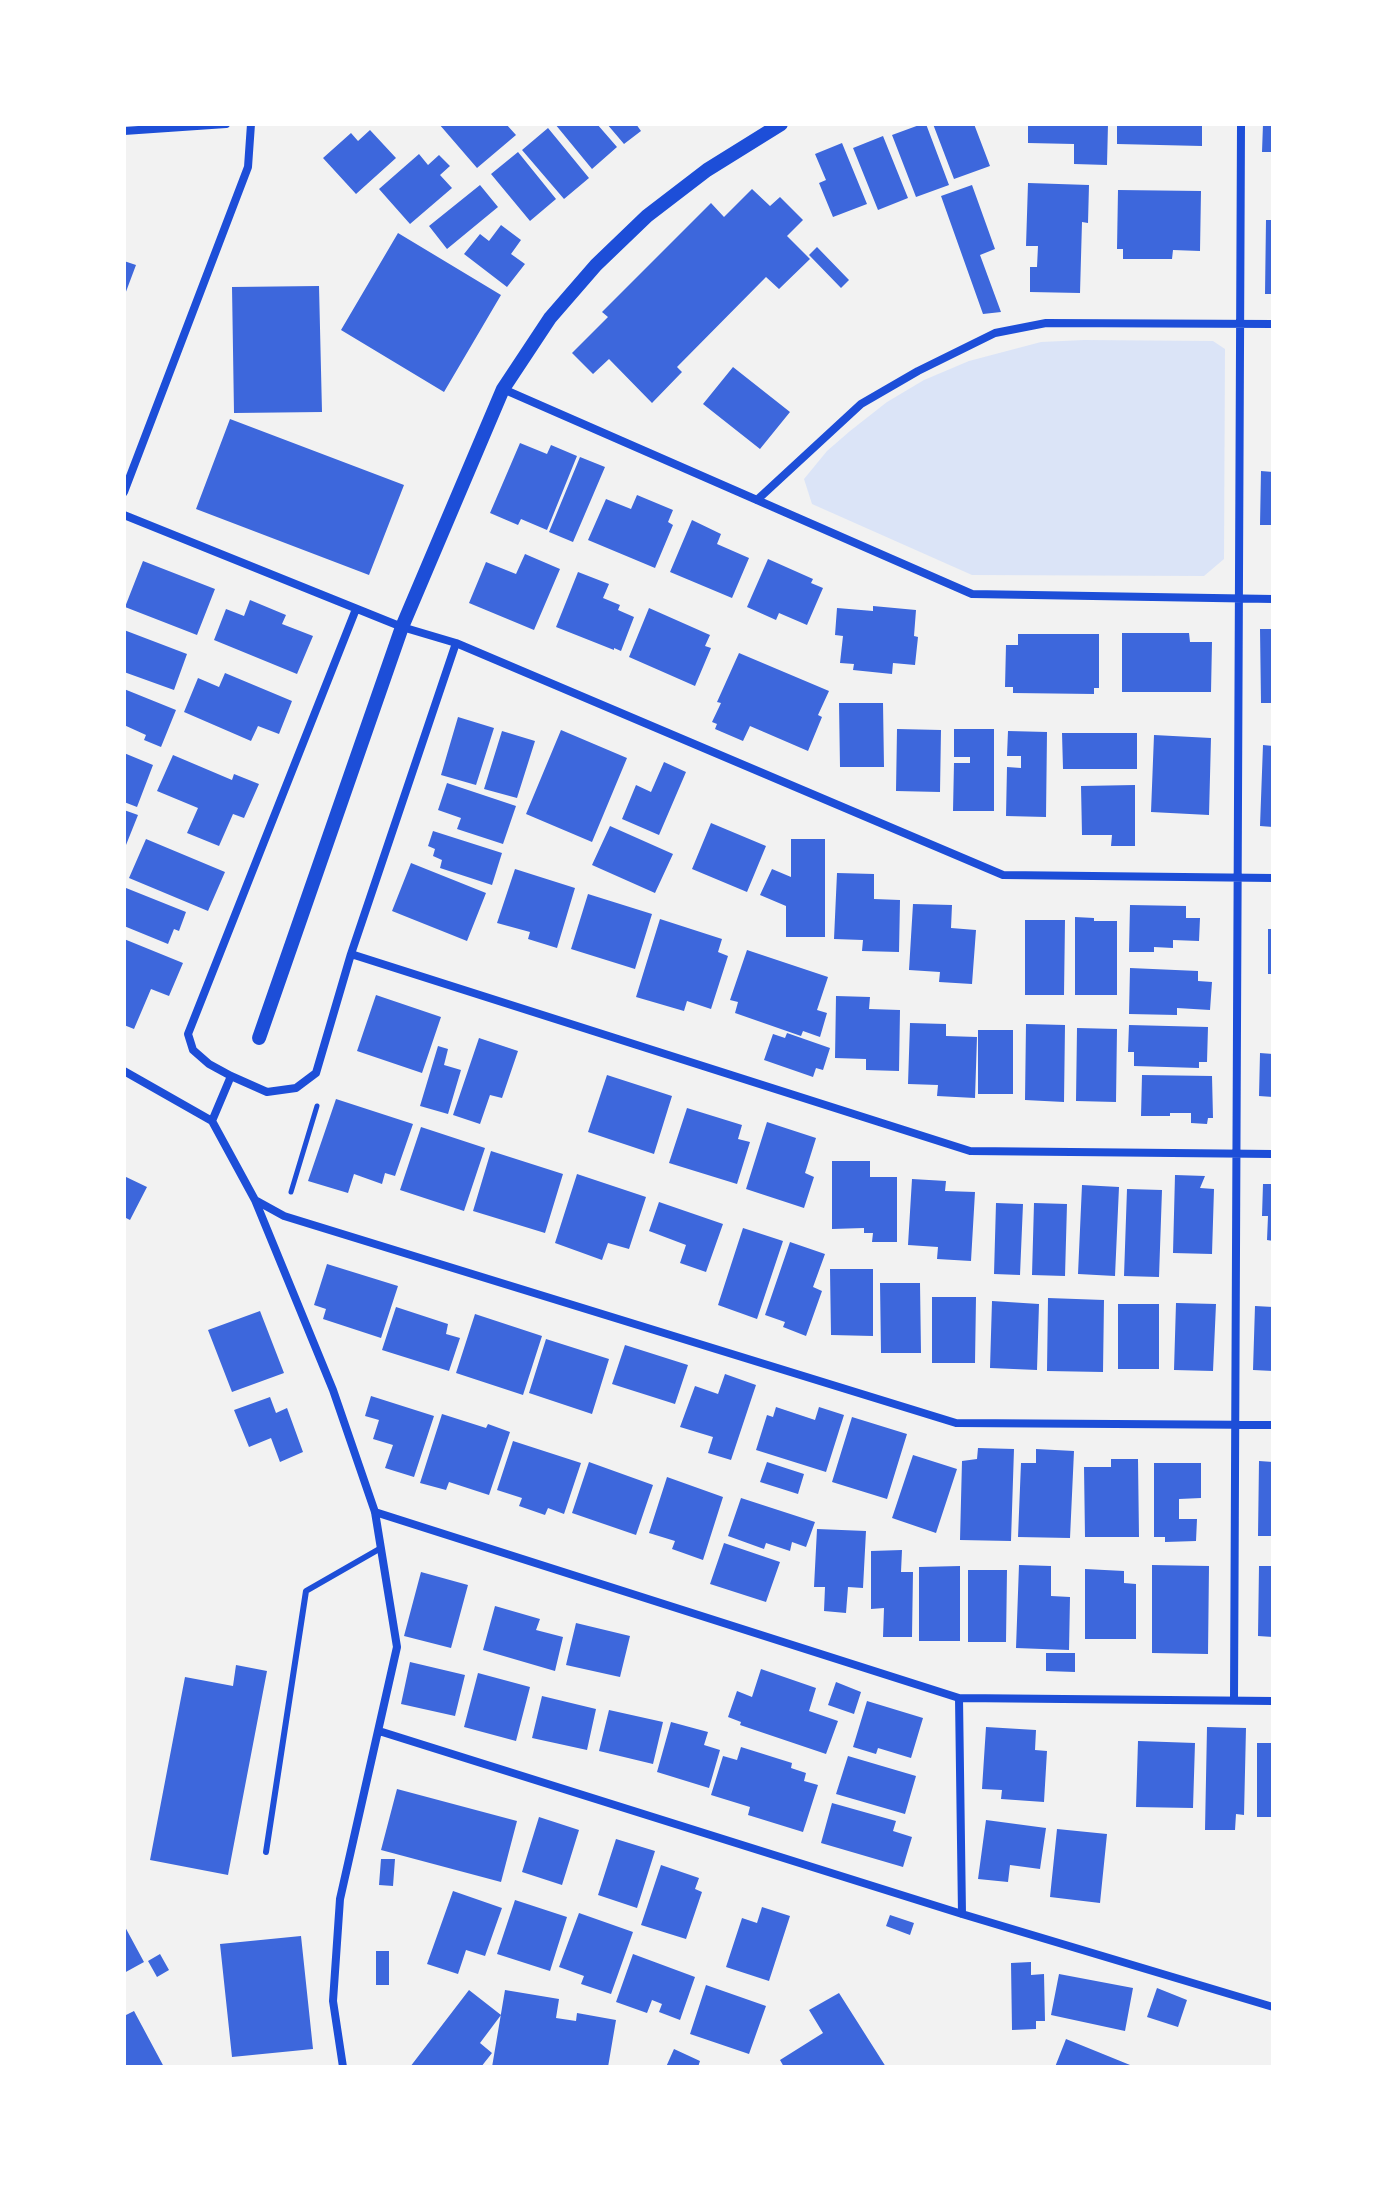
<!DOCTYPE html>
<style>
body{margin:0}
#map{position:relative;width:1397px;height:2191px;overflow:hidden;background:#f2f2f2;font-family:Poppins,sans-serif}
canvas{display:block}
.frame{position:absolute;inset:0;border:126px solid #fff;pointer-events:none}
</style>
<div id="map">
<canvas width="1397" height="2191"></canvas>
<div class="frame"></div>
</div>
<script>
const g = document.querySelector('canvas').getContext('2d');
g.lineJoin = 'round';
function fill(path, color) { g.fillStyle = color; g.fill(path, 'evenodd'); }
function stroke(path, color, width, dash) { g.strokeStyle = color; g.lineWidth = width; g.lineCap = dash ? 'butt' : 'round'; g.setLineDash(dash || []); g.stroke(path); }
fill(new Path2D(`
 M1084 340 1213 341 1225 349 1224 559 1204 576 972 575 812 504 804 479 827 451 850 431 887 402 924 380 969 361 1041 342Z`), '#dbe4f7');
fill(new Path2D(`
 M439 124H506L516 135 477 168Z
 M555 124H597L617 147 592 169Z
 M607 124H636L641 131 624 144Z
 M922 124H926L949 185 916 197 892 135Z
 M933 124H974L990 166 954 179Z
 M1028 124H1108L1107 165 1074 164V144L1028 143Z
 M1117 124H1202V146L1117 144Z
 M1263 124H1273V152H1262Z
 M548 128 589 178 564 199 522 150Z
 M370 130 396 158 356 194 323 158 351 133 358 141Z
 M883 136 908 198 878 210 853 148Z
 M842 143 867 204 833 217 819 183 826 180 815 154Z
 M518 152 556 199 530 221 491 174Z
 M419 154 428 165 439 155 450 166 440 175 452 188 410 224 379 189Z
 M1028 183 1089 185 1088 223 1082 222 1080 293 1030 292V267H1037L1038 246H1026Z
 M480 185 498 207 447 249 429 226Z
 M972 185 995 249 980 255 1001 312 983 314 941 196Z
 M752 189 770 206 780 197 803 220 787 236 810 259 779 289 766 277 677 367 682 372 652 403 609 359 593 374 572 353 608 317 602 312 711 203 724 217Z
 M1118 190 1201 191 1200 251 1173 250 1172 259H1123V249H1117Z
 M1266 220H1273V294H1265Z
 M501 225 521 240 511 254 525 264 507 287 464 254 480 234 489 241Z
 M398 233 501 295 444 392 341 330Z
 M817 247 849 280 841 288 809 255Z
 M124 261 136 265 124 297Z
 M319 286 322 412 234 413 232 287Z
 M733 367 790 412 760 449 703 404Z
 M230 419 404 485 369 575 196 509Z
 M520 443 547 454 551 445 577 456 547 530 521 519 518 525 490 513Z
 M580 457 605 467 573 542 549 532Z
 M1261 471 1273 472V525H1260Z
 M637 495 673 510 668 522 673 525 655 568 588 540 606 499 631 509Z
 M692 520 721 534 717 544 749 558 732 598 670 572Z
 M525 554 560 569 534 630 469 603 486 562 516 574Z
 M768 559 813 579 811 583 823 588 807 625 779 613 776 620 747 607Z
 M143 561 215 589 197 635 125 607Z
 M578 572 609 584 603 598 620 605 618 610 634 617 621 651 614 648V650L556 627Z
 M250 600 286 615 282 624 313 636 297 674 214 640 226 609 244 616Z
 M873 606 916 610 914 636 918 637 915 665 893 663 892 674 853 670 854 664 840 663 843 636 835 635 837 608 873 611Z
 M649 608 710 635 705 646 711 648 695 686 629 657Z
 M1260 629H1273V703H1261Z
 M124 630 187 654 174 690 124 672Z
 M1122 633H1189L1190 642H1212L1211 692H1122Z
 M1018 634H1099V688H1094V694L1013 693V687H1005L1006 645H1018Z
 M739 653 829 691 818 715 822 717 808 751 750 726 743 741 715 729 717 724 712 722 721 703 717 702Z
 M225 673 292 701 279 734 258 726 251 741 184 712 198 678 219 687Z
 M124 689 176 710 161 747 144 740 146 735 124 725Z
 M839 703H883L884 767H840Z
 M458 717 494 728 476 785 441 775Z
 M897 729 941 730 940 792 896 791Z
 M954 729H994V811H953L954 763H970V757H954Z
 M561 730 627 758 592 842 526 814Z
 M502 731 535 741 517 798 484 789Z
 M1008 731 1047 732 1046 817 1006 816 1007 767 1021 768V756H1007Z
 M1062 733H1137V769H1063Z
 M1154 735 1211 738 1209 815 1151 812Z
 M1263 745 1273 746V827L1260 826Z
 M124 753 153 765 137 807 124 802Z
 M173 755 232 780 234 774 259 784 244 818 233 814 219 846 187 833 198 808 157 791Z
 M664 762 686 772 659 835 622 819 636 785 651 792Z
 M447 783 516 806 503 844 457 829 461 818 438 810Z
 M1135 785V846H1111L1112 835H1082L1081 786Z
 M124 810 138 815 124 850Z
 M711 823 766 846 747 892 692 869Z
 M610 826 673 854 655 893 592 865Z
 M433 831 502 853 492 885 440 868 442 860 433 856 435 849 428 846Z
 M146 839 225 872 208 911 129 878Z
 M791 839H825V937H786V906L760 895 772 869 791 877Z
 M411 863 486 893 467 941 392 911Z
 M515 869 575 888 557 948 528 939 530 932 497 923Z
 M837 873 874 874V899L900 900 899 952 862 951 863 940 834 939Z
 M126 888 186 912 179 931 174 929 168 944 124 926V892Z
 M588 894 652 914 635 969 571 949Z
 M913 904 952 905 951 928 976 930 972 984 939 982 940 972 909 970Z
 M1130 905 1186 906V918H1200L1199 941 1173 940V948L1154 947V952H1129Z
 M1075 917 1094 918V921H1117V995H1075Z
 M660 919 722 939 718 952 728 956 711 1009 687 1001 684 1011 636 997Z
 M1025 920H1065L1064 995H1025Z
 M1268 929H1273V974H1268Z
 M124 939 183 963 169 996 151 989 134 1029 124 1025Z
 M747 950 828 977 817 1010 827 1013 820 1037 803 1031 801 1036 735 1013 738 1002 730 1000Z
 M1130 968 1198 971V981L1212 982 1210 1010 1177 1008V1015L1129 1014Z
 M376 995 441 1017 422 1073 357 1051Z
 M836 996 870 997 869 1009 900 1010 899 1071 866 1070V1059L835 1058Z
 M910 1023 946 1024V1036L977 1037 975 1098 937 1096 938 1085 908 1084Z
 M1026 1024 1065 1025 1064 1102 1025 1100Z
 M1129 1025 1208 1027 1207 1062H1199V1068L1134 1066V1052H1128Z
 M1077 1028 1117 1029 1116 1102 1076 1101Z
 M978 1030H1013V1094H978Z
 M787 1033 830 1048 823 1070 816 1068 813 1077 764 1060 773 1034 785 1038Z
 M479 1038 518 1051 502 1098 490 1095 480 1124 453 1115Z
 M438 1046 448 1049 444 1065 461 1070 448 1114 420 1106Z
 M1260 1053 1273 1054V1097L1259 1096Z
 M607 1075 672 1096 654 1154 588 1132Z
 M1142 1075 1212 1076 1213 1118H1208L1207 1124 1191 1123V1113H1170V1116H1141Z
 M336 1099 413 1124 395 1176 385 1173 382 1184 354 1174 348 1193 308 1181Z
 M687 1108 742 1125 738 1139 750 1142 737 1184 669 1163Z
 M767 1122 816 1138 805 1173 814 1177 804 1208 746 1189Z
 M421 1127 485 1148 464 1211 400 1190Z
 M491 1151 563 1174 545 1233 473 1211Z
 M832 1161H870V1177H897V1242H872L873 1233H864V1228L832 1229Z
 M577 1174 646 1197 629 1249 608 1243 602 1260 555 1243Z
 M1175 1175 1205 1176 1200 1188 1214 1189 1212 1254 1173 1253Z
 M124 1176 147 1187 130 1220 124 1217Z
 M912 1179 946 1181 945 1191 975 1192 971 1261 937 1259 938 1247 908 1245Z
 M1263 1184H1273V1241L1267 1240 1268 1216H1262Z
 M1082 1185 1119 1187 1115 1276 1078 1274Z
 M1127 1189 1162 1190 1159 1277 1124 1276Z
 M659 1202 723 1224 706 1272 680 1263 686 1245 649 1231Z
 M996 1203 1023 1204 1020 1275 994 1274Z
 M1034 1203 1067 1204 1065 1276 1032 1275Z
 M743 1228 783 1241 757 1319 718 1305Z
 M790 1242 825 1254 813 1287 822 1291 806 1336 783 1327 785 1322 765 1315Z
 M327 1264 398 1286 381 1338 323 1319 326 1309 314 1305Z
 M830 1269H873V1336L831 1335Z
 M880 1283H920L921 1353H881Z
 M932 1297H976L975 1363H932Z
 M1048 1298 1104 1300 1103 1372 1047 1371Z
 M992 1301 1039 1304 1037 1370 990 1368Z
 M1176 1303 1216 1304 1213 1371 1174 1370Z
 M1118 1304H1159V1369H1118Z
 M1255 1306 1273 1307V1371L1253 1370Z
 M396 1307 448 1324 446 1334 460 1338 449 1371 382 1350Z
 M260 1311 284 1373 232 1392 208 1330Z
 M475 1314 542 1336 523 1395 456 1373Z
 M546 1339 609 1359 592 1414 529 1393Z
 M625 1345 688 1365 675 1404 612 1384Z
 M725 1374 756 1385 731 1460 708 1453 713 1437 680 1427 695 1386 718 1394Z
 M371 1396 434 1416 414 1477 385 1468 393 1445 373 1439 379 1420 365 1416Z
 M270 1397 276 1413 287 1408 303 1452 280 1462 271 1438 249 1447 234 1410Z
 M776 1407 815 1420 819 1407 844 1415 826 1472 756 1450 767 1415 773 1417Z
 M442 1414 486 1428 488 1424 510 1432 489 1495 449 1482 446 1490 420 1483Z
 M852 1417 907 1434 887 1499 832 1482Z
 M513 1441 581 1463 564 1514 548 1508 545 1515 519 1506 522 1498 497 1490Z
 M978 1448 1014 1449 1011 1541 960 1540 962 1461 977 1459Z
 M1036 1449 1074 1451 1070 1538 1018 1537 1021 1463H1036Z
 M913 1455 957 1469 936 1533 892 1518Z
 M1111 1459H1138L1139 1537H1085L1084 1467H1111Z
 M1259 1461 1273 1462V1536H1258Z
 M589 1462 653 1485 636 1535 572 1513Z
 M767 1462 804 1474 798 1494 760 1482Z
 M1154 1463H1201V1498L1179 1499V1519H1197L1196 1541 1165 1542V1537H1154Z
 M667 1477 723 1497 703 1560 672 1549 675 1541 649 1533Z
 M741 1498 815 1522 806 1547 792 1542 790 1551 766 1543 764 1549 728 1536Z
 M817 1529 866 1531 863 1588 848 1587 846 1613 824 1611 825 1587H814Z
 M724 1543 780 1562 766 1602 710 1584Z
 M902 1550 901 1572H913L912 1637H883L884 1608 871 1609V1551Z
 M1019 1565 1051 1566V1596L1070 1597 1069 1650 1016 1648Z
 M1152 1565 1209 1566 1208 1654 1152 1653Z
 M960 1566V1641H919V1567Z
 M1259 1566H1273V1637L1258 1636Z
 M1085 1569 1124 1571V1583L1136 1584V1639H1085Z
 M968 1570H1007L1006 1642H968Z
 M421 1572 468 1585 451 1648 404 1636Z
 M495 1606 540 1619 536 1630 563 1637 555 1671 483 1650Z
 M576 1623 630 1636 620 1677 566 1665Z
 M1046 1653H1075V1672L1046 1671Z
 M410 1662 465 1675 455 1716 401 1704Z
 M236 1665 267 1671 228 1875 150 1860 185 1677 233 1686Z
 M761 1669 816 1688 809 1711 838 1721 826 1754 740 1725 741 1722 728 1717 737 1691 752 1697Z
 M478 1673 530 1687 516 1741 464 1727Z
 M836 1682 861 1692 854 1714 828 1705Z
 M542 1696 596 1709 587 1750 532 1738Z
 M867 1701 923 1718 911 1758 878 1748 876 1754 853 1747Z
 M609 1710 663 1722 653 1764 599 1751Z
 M671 1722 708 1732 704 1745 720 1750 709 1788 657 1772Z
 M986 1727 1036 1730 1035 1750 1047 1751 1044 1802 1001 1799 1002 1790 982 1789Z
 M1207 1727 1246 1728 1244 1815 1236 1814 1235 1830H1205Z
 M1138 1741 1195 1743 1193 1808 1136 1807Z
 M1257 1743H1273V1817H1257Z
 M741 1747 792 1763 791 1768 806 1773 804 1781 818 1785 803 1832 748 1815 750 1807 711 1795 723 1756 737 1760Z
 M848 1756 916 1776 905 1814 836 1794Z
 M397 1789 517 1821 501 1882 381 1850Z
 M832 1803 896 1821 893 1831 912 1837 903 1867 821 1843Z
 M539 1817 579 1830 562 1885 522 1872Z
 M986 1820 1046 1828 1040 1869 1010 1865 1008 1882 978 1879Z
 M1057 1829 1107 1834 1100 1903 1050 1897Z
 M616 1839 655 1851 637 1908 598 1895Z
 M381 1859H395L393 1886 379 1885Z
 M661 1865 699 1878 695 1889 702 1892 686 1939 641 1925Z
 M453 1891 502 1908 485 1956 466 1950 458 1974 427 1964Z
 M515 1900 567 1917 550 1971 497 1954Z
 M762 1907 790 1916 769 1981 726 1967 742 1918 757 1923Z
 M579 1913 633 1932 611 1994 581 1984 584 1976 559 1967Z
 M890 1915 914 1923 910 1935 886 1926Z
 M124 1925 144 1962 124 1973Z
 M301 1936 313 2049 232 2057 220 1944Z
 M376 1951H389V1985H376Z
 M160 1954 169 1970 157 1977 148 1961Z
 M633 1954 695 1977 680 2020 659 2012 662 2004 652 2000 647 2013 616 2002Z
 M1031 1962V1975L1044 1974 1045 2021H1036V2029L1012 2030 1011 1963Z
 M1059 1974 1133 1988 1125 2031 1051 2015Z
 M706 1985 766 2006 749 2054 690 2034Z
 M1157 1988 1187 2000 1178 2027 1147 2017Z
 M469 1990 501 2015 480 2043 492 2053 481 2067H410Z
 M505 1990 559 1999 556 2018 576 2021 577 2013 616 2020 608 2067H492Z
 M839 1993 886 2067H784L780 2060 823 2033 809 2010Z
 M134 2011 164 2067H124V2016Z
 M1066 2039 1135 2067H1055Z
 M674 2049 700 2061 698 2067H666Z`), '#3d67dc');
stroke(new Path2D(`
 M291 1192 317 1106`), '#1d4ed8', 5);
stroke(new Path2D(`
 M266 1852 306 1591 381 1548`), '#1d4ed8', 6);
stroke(new Path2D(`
 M124 131 226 124
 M503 389 972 594 1273 599
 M124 492 248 167 251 124
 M757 500 861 404 918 371 995 333 1046 323 1273 324
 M124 515 402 627 456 643 1003 875 1273 878
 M356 609 188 1034 193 1050 209 1064 231 1076 267 1092 296 1088 316 1073 351 954 456 643
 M351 954 970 1151 1273 1154
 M124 1071 212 1121 255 1200 333 1390 375 1512 397 1647 340 1899 333 2001 343 2067
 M212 1121 231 1076
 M255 1200 284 1216 956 1423 1273 1425
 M375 1512 959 1698 1273 1701
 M959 1698 962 1914
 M1234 1700 1241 124
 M379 1731 962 1914 1273 2007`), '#1d4ed8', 8);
stroke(new Path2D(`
 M259 1038 402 627 503 389 550 318 596 265 647 216 707 170 781 124`), '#1d4ed8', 14);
</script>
